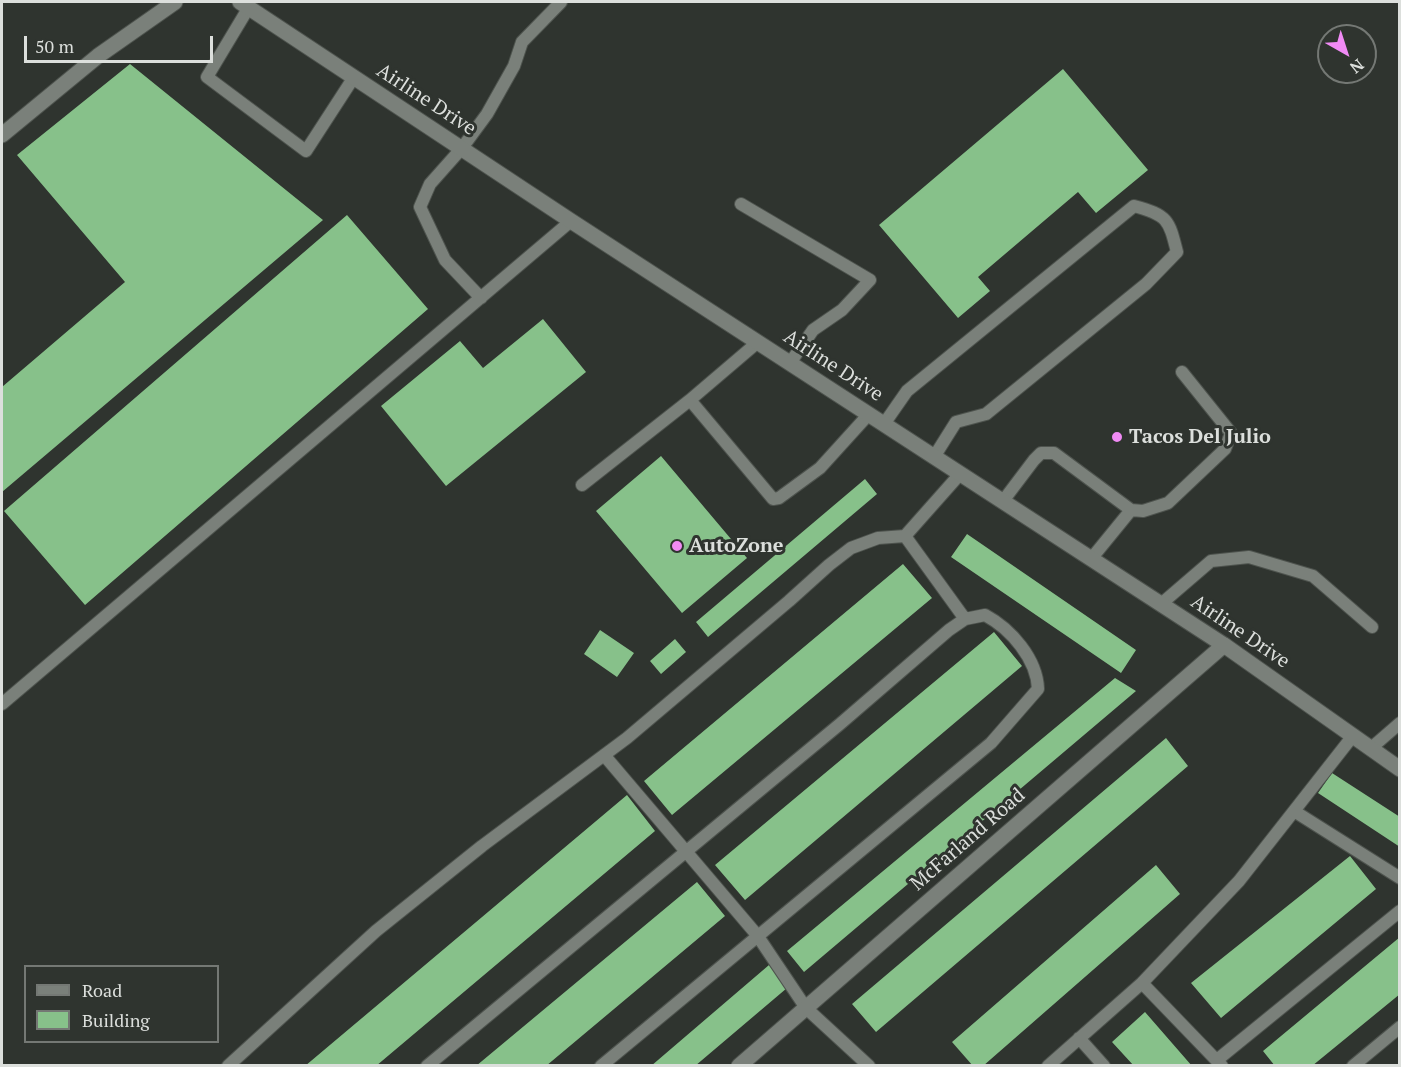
<!DOCTYPE html>
<style>
body{margin:0}
#map{position:relative;width:1401px;height:1067px;overflow:hidden;background:#2f342f;font-family:"PT Serif",serif}
canvas{display:block}
.frame{position:absolute;inset:0;border:3px solid #dcdfdc;pointer-events:none}
.legend{position:absolute;left:24px;top:965px;width:195px;height:78px;box-sizing:border-box;background:#2f342f;border:2px solid #747874;margin:0;padding:8px 10px;list-style:none;font-size:18px;color:#dcdfdc}
.legend li{display:flex;align-items:center;gap:12px;height:30px}
.legend b{width:30px;border:2px solid #747874}
.north{position:absolute;left:1317px;top:24px;width:60px;height:60px;box-sizing:border-box;background:#2f342f;border:2px solid #747874;border-radius:50%;rotate:141deg;font-size:16px;font-weight:700;line-height:24px;text-align:center;color:#dcdfdc}
.north::after{content:'';display:block;margin:auto;width:21px;height:27px;background:#f18bf5;clip-path:polygon(50% 0,100% 100%,50% 72%,0 100%)}
.scale{position:absolute;left:24px;top:36px;width:189px;height:27px;box-sizing:border-box;border:3px solid #dcdfdc;border-top:0;padding-left:8px;font-size:18px;line-height:21px;white-space:nowrap;color:#dcdfdc;-webkit-text-stroke:4px #2f342f;paint-order:stroke}
</style>
<div id="map">
<canvas width="1401" height="1067"></canvas>
<div class="frame"></div>
<ul class="legend">
<li><b style="height:8px;background:#7a807a"></b>Road</li>
<li><b style="height:16px;background:#87c18a"></b>Building</li>
</ul>
<div class="north">N</div>
<div class="scale">50 m</div>
</div>
<script>
const g = document.querySelector('canvas').getContext('2d');
g.lineJoin = 'round';
function fill(path, color) { g.fillStyle = color; g.fill(path, 'evenodd'); }
function stroke(path, color, width, dash) { g.strokeStyle = color; g.lineWidth = width; g.lineCap = dash ? 'butt' : 'round'; g.setLineDash(dash || []); g.stroke(path); }
function label(font, color, halo, rows, align = 'center') {
  g.font = font + ' "PT Serif",serif'; g.lineWidth = 6; g.setLineDash([]); g.textBaseline = 'middle'; g.strokeStyle = halo; g.fillStyle = color; for (const [text, x, y, turn = 0] of rows) {
    g.save(); g.translate(x, y); g.rotate((+turn || 0) * Math.PI / 180); g.textAlign = isNaN(turn) ? turn : align; if (halo) g.strokeText(text, 0, 0); g.fillText(text, 0, 0); g.restore();
  }
}
fill(new Path2D(`
 M130 64 323 220 2 492V387L125 282 17 155Z
 M1063 69 1148 170 1096 213 1078 192 978 277 990 291 958 318 879 225Z
 M347 215 428 309 85 605 4 511Z
 M543 319 586 372 446 486 381 406 460 341 483 368Z
 M661 456 747 558 682 613 596 511Z
 M865 479 877 494 708 637 696 622Z
 M967 534 1136 650 1121 673 951 557Z
 M903 564 932 598 672 815 644 781Z
 M600 630 634 653 617 677 584 654Z
 M994 632 1022 666 745 900 715 865Z
 M675 639 686 652 661 674 650 661Z
 M1115 678 1136 691 804 972 787 951Z
 M1166 738 1188 766 876 1032 852 1004Z
 M1332 773 1400 817V847L1318 793Z
 M627 795 655 831 376 1066H305Z
 M1350 856 1376 889 1221 1018 1191 983Z
 M1156 865 1180 894 983 1066H973L952 1042Z
 M697 882 725 916 546 1066H476Z
 M1400 937V994L1312 1066H1275L1263 1051Z
 M769 965 787 988 695 1066H651Z
 M1145 1012 1192 1066H1134L1112 1042Z`), '#87c18a');
const service = new Path2D(`
 M249 7 207 77 306 151 354 77
 M741 204 870 280 842 310 813 330 790 363
 M481 298 445 260 420 207 430 184 462 148 487 114 514 66 522 42 561 2
 M758 342 690 400 773 499 779 498 820 468 869 414
 M884 424 907 391 1134 206C1168 215 1169 220 1177 252L1146 284 986 414 956 422 934 457
 M582 485 690 400
 M1003 501 1034 460 1041 453H1054L1131 510 1143 511 1168 503 1225 449 1231 433 1182 372
 M905 536 965 619
 M1091 559 1131 510
 M1161 604 1211 561 1249 557 1313 576 1372 627
 M2 704 571 221
 M1370 749 1400 723
 M604 755 757 935 806 1008 869 1066
 M1294 811 1400 878
 M1142 983 1222 1066
 M1079 1038 1104 1066
 M1217 1060 1400 911
 M228 1066 376 931 482 846 627 738 789 601 829 565 851 548 878 538 905 536 960 474
 M427 1066 840 724 949 630 965 619 985 615C1011 629 1037 659 1038 689L991 743 601 1066
 M1048 1066 1142 983 1239 881 1352 737
 M1353 1066 1400 1027`);
const minor = new Path2D(`
 M2 135 98 56 175 2
 M739 1066 1224 645`);
const secondary = new Path2D(`
 M240 2 571 221 1224 645 1400 769`);
stroke(service, '#4e534e', 14);
stroke(minor, '#4e534e', 17);
stroke(secondary, '#4e534e', 17);
stroke(service, '#7a807a', 12);
stroke(minor, '#7a807a', 15);
stroke(secondary, '#7a807a', 15);
for (const [x, y, r, color] of [
 [1117,437,6,"#f18bf5"],
 [677,546,6,"#f18bf5"]
]) { const dot = new Path2D(); dot.arc(x, y, r, 0, 2 * Math.PI); g.fillStyle = color; g.fill(dot); stroke(dot, '#2f342f', 2); }
label('20px', '#dcdfdc', '#2f342f', [
 ["Airline Drive",426,100,33],
 ["Airline Drive",833,366,33],
 ["Airline Drive",1240,632,34],
 ["McFarland Road",968,840,-41]
]);
label('bold 20px', '#dcdfdc', '#2f342f', [
 ["Tacos Del Julio",1129,437],
 ["AutoZone",689,546]
], 'left');
</script>
